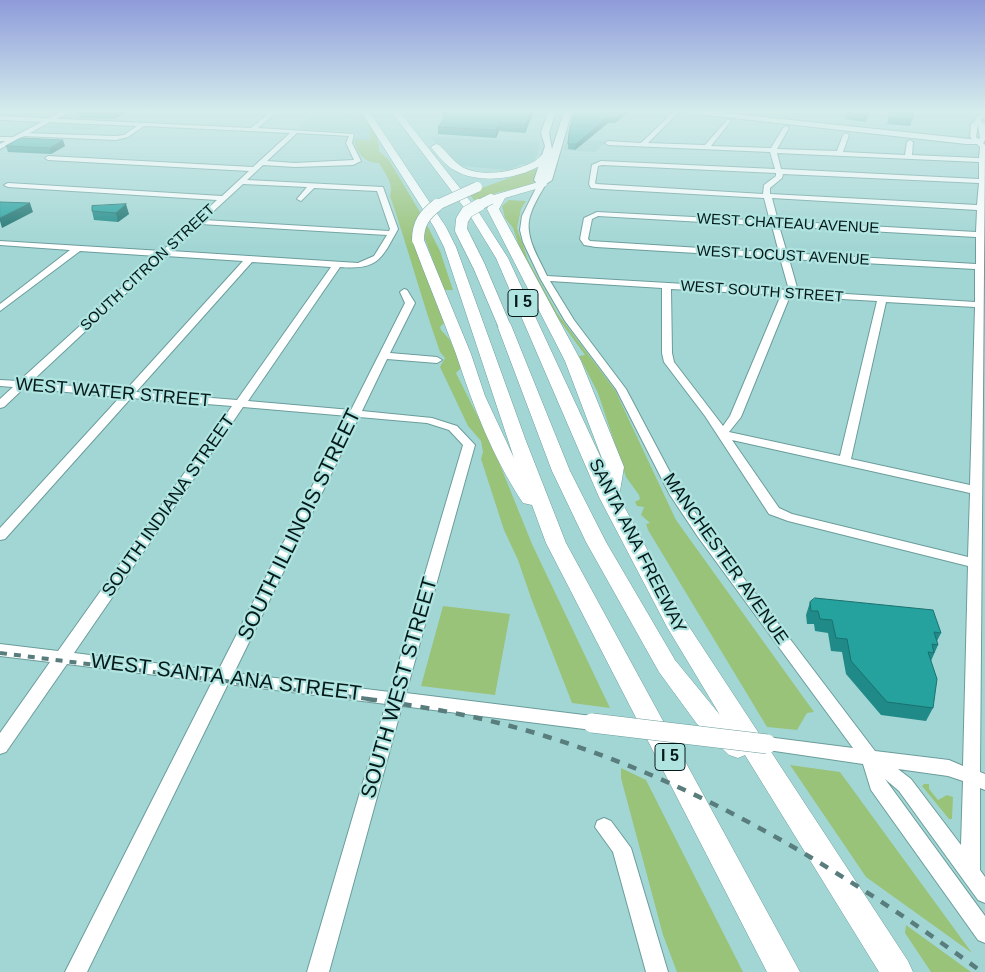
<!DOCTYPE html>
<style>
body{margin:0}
canvas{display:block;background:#a2d6d4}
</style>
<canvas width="985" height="972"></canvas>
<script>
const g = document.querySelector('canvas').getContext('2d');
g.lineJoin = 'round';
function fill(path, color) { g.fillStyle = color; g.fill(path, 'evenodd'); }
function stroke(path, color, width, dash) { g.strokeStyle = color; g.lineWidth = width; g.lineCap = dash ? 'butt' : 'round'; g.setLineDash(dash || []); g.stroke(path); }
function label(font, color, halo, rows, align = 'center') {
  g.font = font + ' Arial,sans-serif'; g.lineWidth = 4.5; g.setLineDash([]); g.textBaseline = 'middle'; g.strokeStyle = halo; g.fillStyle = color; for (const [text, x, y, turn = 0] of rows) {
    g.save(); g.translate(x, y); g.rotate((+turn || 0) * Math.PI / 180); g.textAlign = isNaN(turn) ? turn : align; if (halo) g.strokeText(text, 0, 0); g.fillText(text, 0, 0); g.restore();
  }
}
fill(new Path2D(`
 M316 111 358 113 370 131V141L354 140 359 135 355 132 298 129Z
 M55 123 103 125 94 130 44 128Z
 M430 137 540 142 535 160 526 165 522 164 509 170 461 166Z
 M567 139 607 141 595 152 564 150Z`), '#8dcbc8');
fill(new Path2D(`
 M316 111H358C366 121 381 137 379 151L389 160 421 214 413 227 412 237 444 323 440 327 441 330 450 340 462 367 456 373 492 445 532 544 610 708 572 703 531 598 518 560 504 530 481 459 483 452 481 441 468 426 440 367 445 358 440 352C422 301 408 248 390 196 394 184 385 173 379 163 365 163 357 154 354 140H370V131L358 113Z
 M534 169 538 170 533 184 496 193 476 202 468 193Z
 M509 200 526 201 521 209 517 228 528 260 557 313 615 390 676 520 814 712 807 713 797 730 767 727 648 530 646 524 650 523 641 515 644 507 637 506 635 502 640 499 639 495 626 477 598 393 579 356 585 355 558 318 532 271 520 249 513 228 505 218 502 206Z
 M426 223 440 251 453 290H444L425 239 423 233Z
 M443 606 510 614 495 695 421 686Z
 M790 765 840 772 972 953 866 877Z
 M621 768 646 780 743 972H677L663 935 621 778Z
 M924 784H929V789L938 800 947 795 953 797 952 819H949L922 786Z
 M906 925 971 972H931L905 933Z`), '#9ac37a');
const minor = new Path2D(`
 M272 111H278L258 128 354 134 352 143 361 161 353 165 295 167 263 165 247 180 383 187 398 229C381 260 378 270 340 267L248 401 351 410 405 303 400 292 404 289 407 290 415 303 390 353 437 357 442 360 437 363 387 359 362 411 432 418 457 426 475 445 406 693 592 716 598 718 600 723 598 728 592 730 402 706 329 972H307L386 704 228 684 87 972H65L212 682 67 664 6 752 0 754V733L50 662 0 656V644L58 651 232 406 131 398 5 539 0 540V528L120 397 24 388 4 407 0 408V399L13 387 0 386V380L19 381 157 256 80 251 0 311V304L70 250 0 245V241L162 251 217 200 8 187 4 185 8 183 222 196 249 171 48 160 45 158 48 156 253 167 290 133 144 126 128 137 116 140 24 136 22 133 116 136 124 135 137 126 0 120V116L251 128ZM297 133 349 136 346 143 354 160 295 163 267 161ZM243 184 307 187 297 199 301 201 314 188 377 191 390 229 389 231 204 220ZM200 224 387 235 374 256 358 263 171 251ZM166 256 243 261 125 391 31 382ZM252 262 331 267 237 400 136 392ZM243 407 348 416 218 671 74 653ZM359 417 427 423 449 430 463 445 390 692 234 673Z
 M674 111H680L648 143 705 145 728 119 731 121 711 146 771 148 783 128 786 126 789 128 777 149 837 151 843 135 846 133 849 135 843 152 905 155 907 142 910 140 913 142 912 155 979 158 980 147 970 137 971 124 975 121 977 116 980 115V111H985V117L982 118 981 121 985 124V140L983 143 985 145 980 772 985 774V790L980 788V870L985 877V903L978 900 899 791 885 779 985 916V943L978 940 871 790 863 764 761 749 758 744 761 739 767 737 853 748 698 537 670 495 616 389 565 321 540 278 523 242 520 230 522 216 538 184 542 182 546 184C540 194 533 205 530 216 524 237 539 258 547 276L789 290 780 258 596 247 584 245 580 239 584 218 597 212 770 221 764 198 603 189 591 188 589 184 592 165 601 161 775 169 770 152 608 145 605 143 608 141 641 143ZM978 124 980 138 979 139 976 137ZM777 153 979 162V179L781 169ZM602 165 776 173V176L764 185 763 194 596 184 595 183 598 166ZM783 174 979 183 977 205 770 194V188L782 178ZM772 198 977 210 976 232 778 221ZM598 216 772 226 779 253 590 241 588 239 592 219ZM779 226 976 237V264L787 253ZM789 259 975 269V302L798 291ZM550 281 662 288V353L664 362 705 416 769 514 788 521 968 566 963 766 949 760 875 751 708 531 680 491 626 389 574 320ZM671 289 781 295 730 416 723 426 674 362 672 353ZM790 296 877 301 840 456 729 432 741 417ZM886 302 975 307 970 485 851 459ZM732 440 970 493 968 557 792 514 779 508ZM898 769 948 776 963 781 961 845 911 779Z
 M0 137H14L17 139 14 141H0Z
 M604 818 611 821 631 848 668 972H646L613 852 595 827 597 821Z`);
const major = new Path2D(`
 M62 111H71L0 149V144Z
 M548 111H556L549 133 552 149 564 111H572L552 180 542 187 539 186 534 180 545 146 541 133Z
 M684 111H706L980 140 984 142 980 144H966L688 113Z`);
const highway = new Path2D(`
 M361 111H369L446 227 456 247 526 441 566 543 800 972H767L546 543 532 505 523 503C492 456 474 408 456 354 442 316 426 278 412 240L418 236 424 240 471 354 485 396 514 458 444 247 434 227Z
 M391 111H399L478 211 508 258 606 469 565 361 487 209 490 202 486 199 487 197 542 181 547 184 546 186 505 198 499 209 581 361 624 467 619 497 686 622 908 961 913 972H879L745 755 738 758 729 755 697 724 659 672 586 542 552 471 497 325 499 322H509L511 325 570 471 606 542 675 660 720 715 667 627 599 497 496 258 469 214Z
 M436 144 439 145C447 152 453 161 462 167 483 178 515 172 535 161 541 157 543 151 551 153L553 155C533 178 482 186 456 171 446 166 438 156 431 147Z`);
stroke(minor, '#6a9d9b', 2);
stroke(major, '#6a9d9b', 2);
stroke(highway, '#6a9d9b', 1);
fill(minor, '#fff');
fill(major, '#fff');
fill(highway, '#fff');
stroke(new Path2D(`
 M0 653 377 700`), '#587d7c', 4, [7, 7]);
stroke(new Path2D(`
 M367 699C428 707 489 718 548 737 707 786 849 875 982 972`), '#587d7c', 4.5, [9, 9]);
const minorBridge = new Path2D(`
 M592 723 767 744`);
const highwayBridgeFar1 = new Path2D(`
 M435 206 477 187
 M477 206 491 199`);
const highwayBridge = new Path2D(`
 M479 205 467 212 462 220 461 230 479 266 504 325
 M418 240C418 224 424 215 437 205`);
stroke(minorBridge, '#6a9d9b', 20, []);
stroke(highwayBridgeFar1, '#6a9d9b', 11, []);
stroke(highwayBridge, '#6a9d9b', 13, []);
stroke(minorBridge, '#fff', 19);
stroke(highwayBridgeFar1, '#fff', 10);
stroke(highwayBridge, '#fff', 12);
fill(new Path2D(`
 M82 111H149L127 112 114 119 81 118 79 113Z
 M442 111H534L525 133 499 131 496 138 438 134V127L444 119 442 118Z
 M575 111H630L615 123H608L575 150 568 149 569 133Z
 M847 111H870L866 122 845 119Z
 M891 111 914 113 910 126 887 124Z
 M6 146H65L51 154 8 152Z
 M92 211 129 214 118 222 94 220Z
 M810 602 941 633 937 641 938 645 931 661 933 708 926 721 881 715 846 674 842 652 831 651 828 633 815 631 814 624H807L806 615Z`), '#208a88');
fill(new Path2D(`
 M118 111H126L127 112 114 119 113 114Z
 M531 111H534L525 133V125Z
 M624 111H630L615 123 616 118Z
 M608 117V123L575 150 576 144Z
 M499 123V131L496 138V130Z
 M63 140 65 146 51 154 50 148Z
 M30 203 33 212 2 228 0 221V218Z
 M126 204 129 214 118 222 116 213Z`), '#1a716f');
const building = new Path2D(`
 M82 111H118L113 114 79 113Z
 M443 111H531L525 125 499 123 496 130 438 127 448 113Z
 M575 111H624L616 118 608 117 576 144H568L569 133Z
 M847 111H869L867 116 846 113Z
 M891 111 914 113 912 120 888 118Z
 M21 138 63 140 50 148 6 146Z
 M0 202 30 203 0 218Z
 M126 204 116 213 92 211V206Z
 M815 598 933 610 941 633 934 632 938 645 932 644 934 653 928 652 937 679 933 708 887 702 851 661 847 639 836 638 832 620 820 619 818 611H811L810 602Z`);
fill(building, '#25a19e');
stroke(building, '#1a716f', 1);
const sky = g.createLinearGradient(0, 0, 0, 247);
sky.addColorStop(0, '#8e9bda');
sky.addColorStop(0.45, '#d5edec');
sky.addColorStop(1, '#d5edec00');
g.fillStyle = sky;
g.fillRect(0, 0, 985, 247);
label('15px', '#041918', '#afe4e1', [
 ["WEST CHATEAU AVENUE",788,224,3],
 ["WEST LOCUST AVENUE",783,256,3],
 ["SOUTH CITRON STREET",148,268,-43],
 ["WEST SOUTH STREET",762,292,4]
]);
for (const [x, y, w] of [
 [523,303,30],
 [670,757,30]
]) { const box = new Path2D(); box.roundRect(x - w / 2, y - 13.5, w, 27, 4); g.fillStyle = '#afe4e1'; g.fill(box); stroke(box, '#041918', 1); }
label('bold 16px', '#041918', null, [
 ["I 5",523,303],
 ["I 5",670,757]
]);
label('18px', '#041918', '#afe4e1', [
 ["WEST WATER STREET",113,393,5],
 ["SOUTH INDIANA STREET",169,506,-55],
 ["SANTA ANA FREEWAY",637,546,63],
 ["MANCHESTER AVENUE",725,559,55]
]);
label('21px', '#041918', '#afe4e1', [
 ["SOUTH ILLINOIS STREET",300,525,-64],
 ["WEST SANTA ANA STREET",226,678,7],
 ["SOUTH WEST STREET",400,688,-74]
]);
</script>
